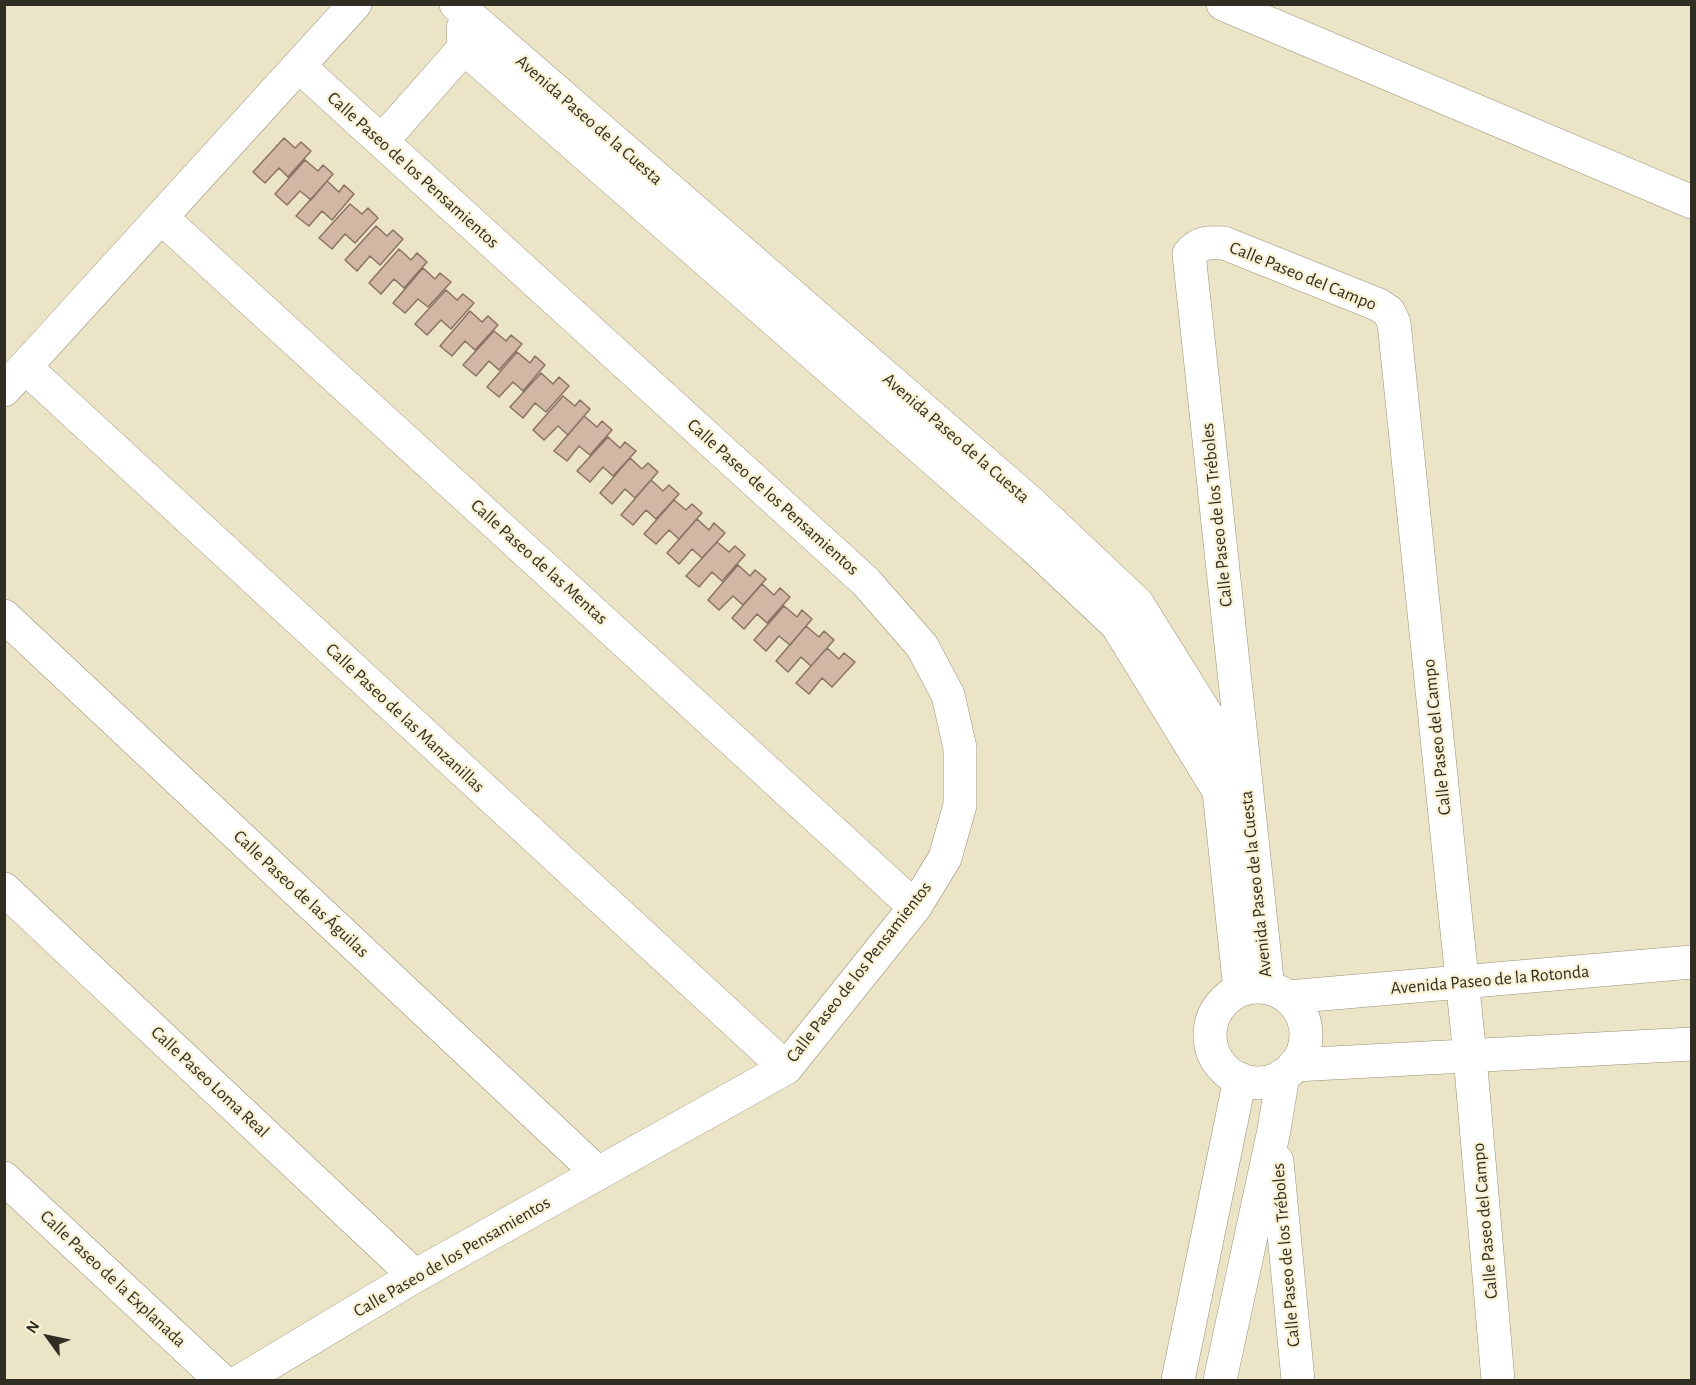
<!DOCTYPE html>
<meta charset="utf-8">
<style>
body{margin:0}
#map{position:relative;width:1696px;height:1385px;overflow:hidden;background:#ece4c7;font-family:"Alegreya Sans",sans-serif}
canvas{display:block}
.frame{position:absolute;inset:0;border:6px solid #302d22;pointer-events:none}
.north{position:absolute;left:18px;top:1307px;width:60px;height:60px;-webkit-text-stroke:4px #f9f1d4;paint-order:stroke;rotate:303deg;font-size:16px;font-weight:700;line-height:24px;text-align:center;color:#302d22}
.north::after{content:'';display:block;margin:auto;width:21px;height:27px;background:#302d22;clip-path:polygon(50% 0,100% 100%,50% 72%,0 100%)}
</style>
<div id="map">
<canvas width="1696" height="1385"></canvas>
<div class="frame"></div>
<div class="north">N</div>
</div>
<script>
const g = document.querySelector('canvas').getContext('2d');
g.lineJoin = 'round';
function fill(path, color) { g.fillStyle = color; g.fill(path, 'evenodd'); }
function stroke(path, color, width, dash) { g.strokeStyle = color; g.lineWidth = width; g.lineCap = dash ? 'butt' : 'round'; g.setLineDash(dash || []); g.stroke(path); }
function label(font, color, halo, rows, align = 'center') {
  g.font = font + ' "Alegreya Sans",sans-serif'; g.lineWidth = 4.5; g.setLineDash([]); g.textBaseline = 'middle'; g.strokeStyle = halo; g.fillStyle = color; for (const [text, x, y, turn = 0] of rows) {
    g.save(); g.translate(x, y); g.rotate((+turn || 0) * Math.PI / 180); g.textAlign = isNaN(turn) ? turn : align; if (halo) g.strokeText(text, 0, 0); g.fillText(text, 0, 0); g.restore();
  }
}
const building = new Path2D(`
 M284 138 295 148 301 142 311 151 288 177 279 168 265 183 253 172Z
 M305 160 318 171 323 165 333 174 311 200 300 191 287 205 275 194Z
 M327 181 339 192 344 185 354 194 332 220 322 211 309 226 296 216Z
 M350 204 362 214 368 208 378 218 355 243 345 234 332 249 319 238Z
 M376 226 387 236 393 230 403 239 380 265 370 256 357 271 345 260Z
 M399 249 411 260 417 253 427 262 404 288 394 279 381 294 369 283Z
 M423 268 435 279 440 273 451 282 428 307 418 299 405 313 393 303Z
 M446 290 457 300 463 294 474 303 451 329 441 320 427 335 415 324Z
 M470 311 482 322 488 316 498 325 475 350 465 341 452 356 440 346Z
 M494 331 506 341 511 335 522 344 499 370 489 361 476 376 463 365Z
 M517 352 530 363 535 356 545 365 523 391 513 382 499 397 487 387Z
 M541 373 553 384 559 377 569 386 546 412 535 403 523 418 510 407Z
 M563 396 575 406 580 400 590 409 568 435 558 426 544 440 533 430Z
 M584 416 597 427 602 421 612 430 590 455 579 446 567 461 554 451Z
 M608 437 620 448 625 442 636 451 613 476 603 467 590 482 577 471Z
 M630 458 642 469 648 463 658 472 635 498 625 489 612 504 600 493Z
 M651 480 663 491 669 485 679 494 656 519 646 510 633 525 621 515Z
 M674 500 686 510 692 504 702 513 679 539 669 530 656 544 644 534Z
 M697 519 709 530 714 523 725 533 702 558 692 549 679 564 667 553Z
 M717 542 729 552 735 546 745 555 722 581 712 572 699 587 686 576Z
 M738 565 750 576 755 570 766 579 743 605 733 596 719 610 708 600Z
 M762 584 774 595 780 588 790 597 767 623 757 614 744 629 732 618Z
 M784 606 797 617 802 610 812 619 790 645 779 636 766 651 754 640Z
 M806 626 819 637 824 631 834 640 811 666 801 657 788 672 776 661Z
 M827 648 839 659 844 653 855 662 832 687 822 678 809 694 796 683Z`);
fill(building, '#d2b7a5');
stroke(building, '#8b7262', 1.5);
const minor = new Path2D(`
 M456 4 1030 502 1137 603 1241 770
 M1223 4 1692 202
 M464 48 1033 546 1117 625 1219 791 1240 990
 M382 141 464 48 463 28
 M162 218 915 907
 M25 367 786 1068
 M4 390 355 4
 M4 616 598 1173
 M4 889 415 1276
 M1210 1035a48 48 0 1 1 96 0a48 48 0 1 1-96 0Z
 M1268 988 1189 254C1199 242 1209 242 1224 243L1379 305 1389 312 1394 323 1470 1056 1498 1380
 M1288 997 1692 962
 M1294 1065 1692 1044
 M1277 1161 1298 1380
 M4 1178 221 1380
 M242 1380 415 1276 786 1068 915 907 945 858 960 805V748L948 695 922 646 866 582 300 67
 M1178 1380 1240 1079
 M1220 1380 1274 1130 1283 1075`);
stroke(minor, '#999176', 34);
stroke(minor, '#fff', 33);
label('18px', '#302d22', '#f9f1d4', [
 ["Avenida Paseo de la Cuesta",589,120,41],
 ["Calle Paseo de los Pensamientos",413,170,42],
 ["Calle Paseo del Campo",1303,276,22],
 ["Avenida Paseo de la Cuesta",956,438,41],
 ["Calle Paseo de los Pensamientos",773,497,42],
 ["Calle Paseo de los Tréboles",1217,515,-96],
 ["Calle Paseo de las Mentas",539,562,42],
 ["Calle Paseo de las Manzanillas",405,718,43],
 ["Calle Paseo del Campo",1437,737,-96],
 ["Avenida Paseo de la Cuesta",1256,884,-96],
 ["Calle Paseo de las Águilas",301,894,43],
 ["Calle Paseo de los Pensamientos",859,972,-52],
 ["Avenida Paseo de la Rotonda",1490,980,-5],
 ["Calle Paseo Loma Real",210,1082,43],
 ["Calle Paseo del Campo",1485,1221,-95],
 ["Calle Paseo de los Tréboles",1286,1255,-95],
 ["Calle Paseo de los Pensamientos",452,1257,-30],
 ["Calle Paseo de la Explanada",113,1279,43]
]);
</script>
